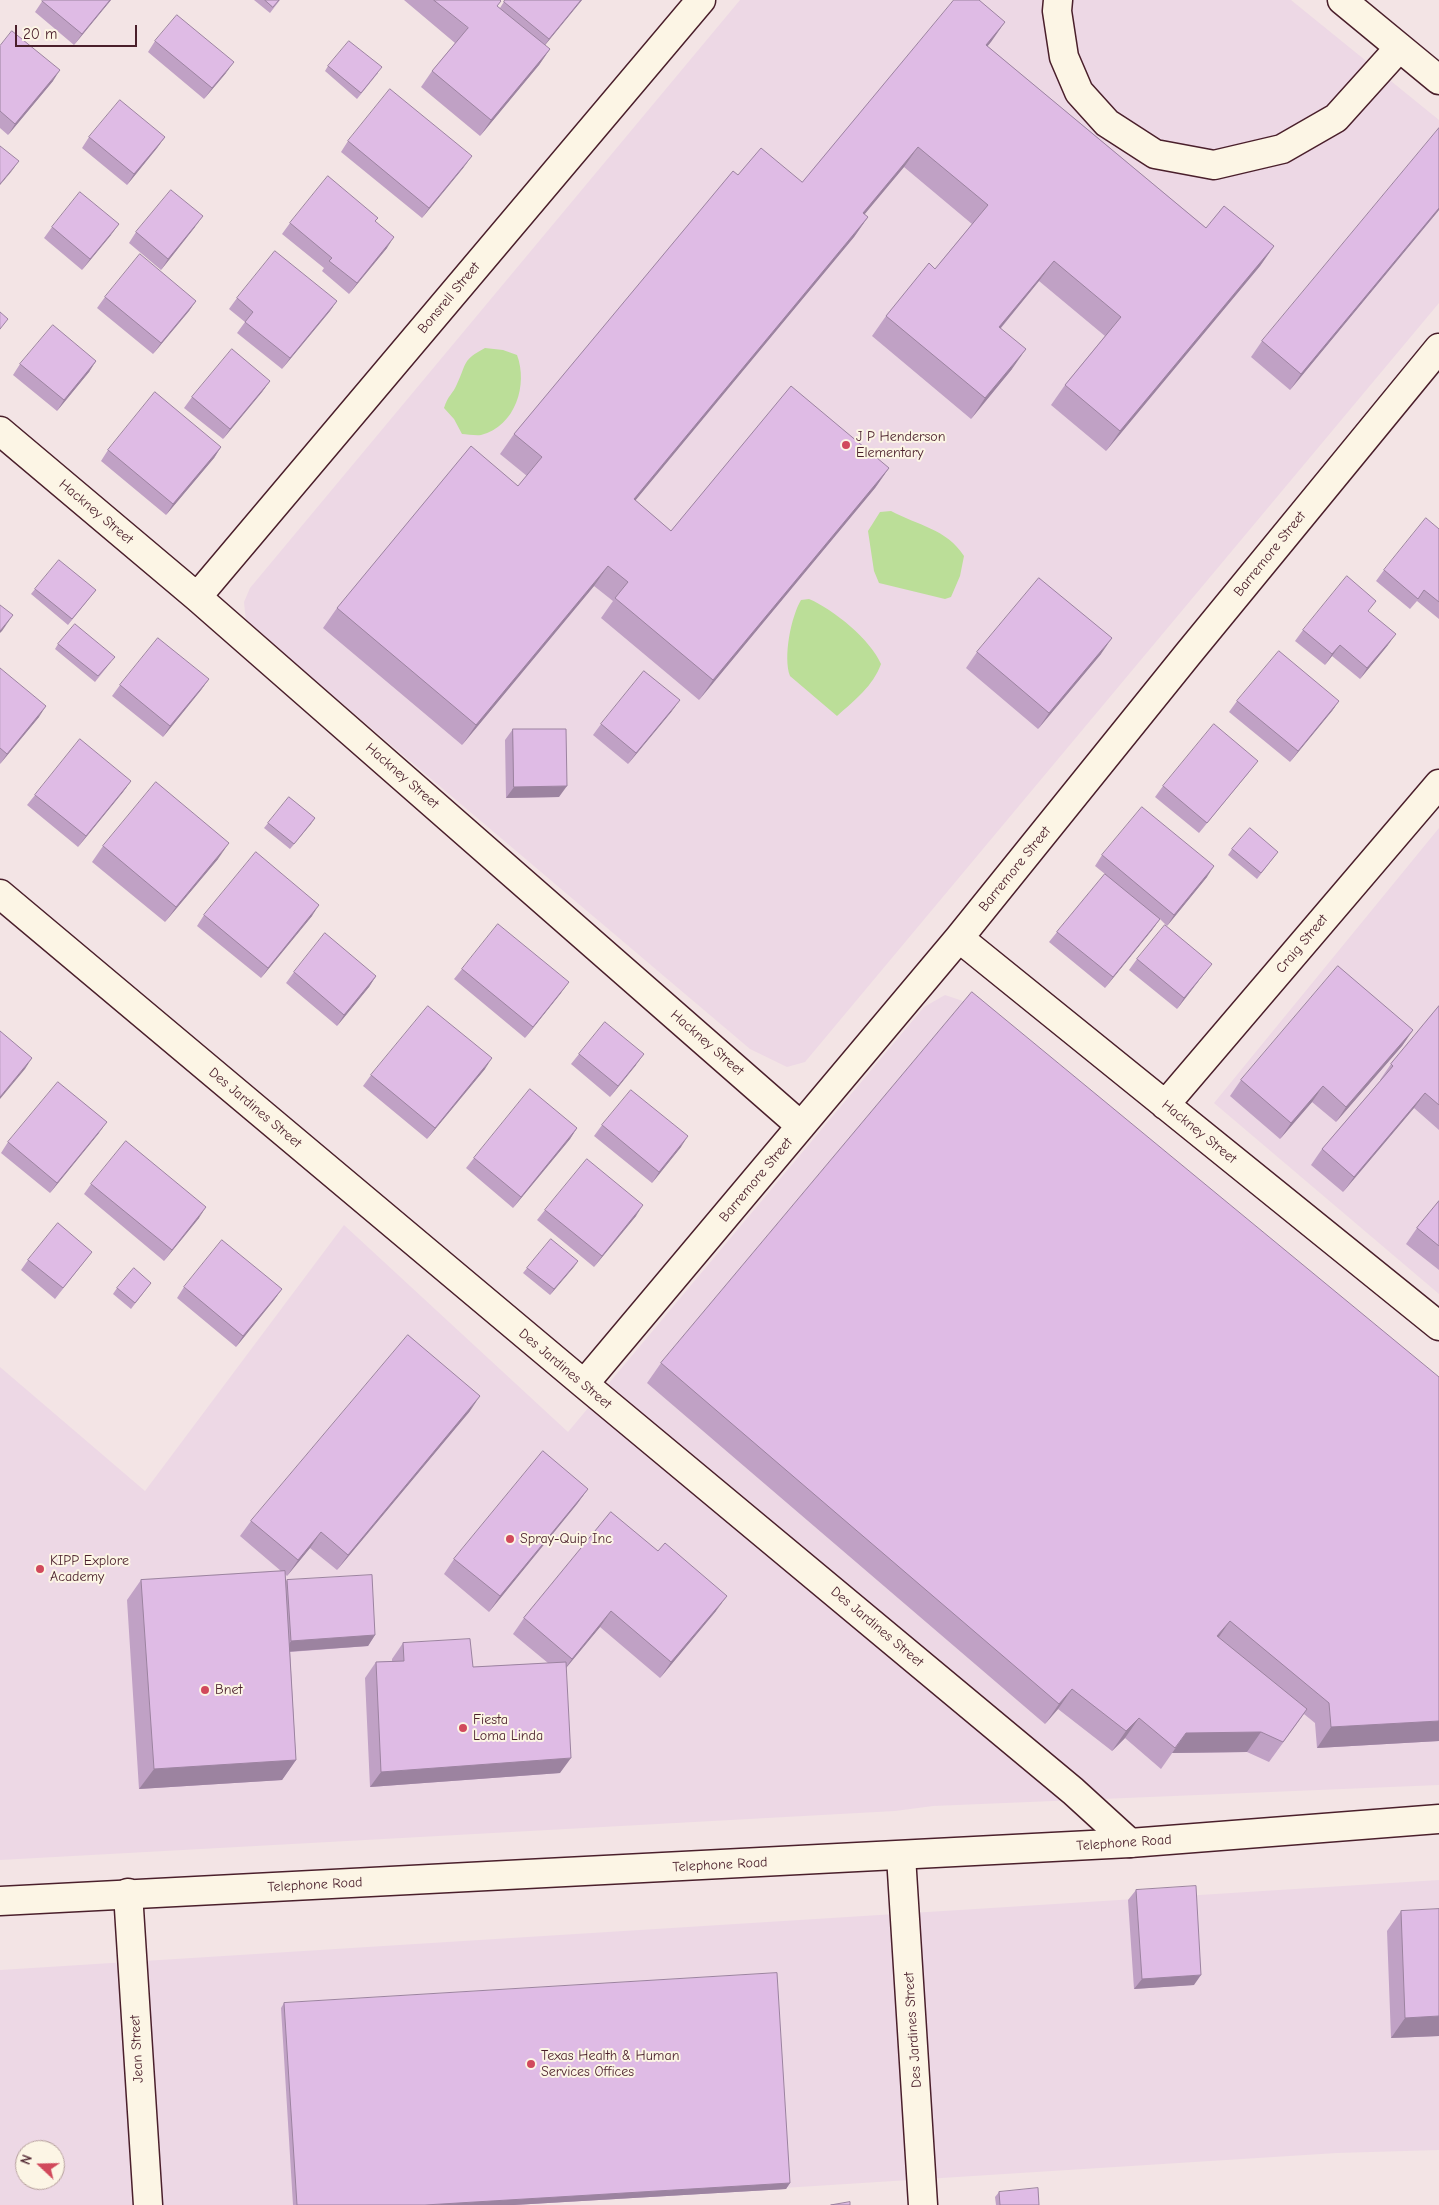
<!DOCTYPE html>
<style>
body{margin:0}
#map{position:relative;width:1439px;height:2205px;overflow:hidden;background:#f3e4e5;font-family:"Comic Neue",sans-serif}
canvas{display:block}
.north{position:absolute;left:15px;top:2140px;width:50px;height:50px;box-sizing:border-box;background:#fcf5e5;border:1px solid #b59f9b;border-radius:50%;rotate:291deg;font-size:14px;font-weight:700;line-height:20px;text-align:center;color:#4a1f2b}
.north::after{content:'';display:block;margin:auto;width:18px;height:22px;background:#d1495b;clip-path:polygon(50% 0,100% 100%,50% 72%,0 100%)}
.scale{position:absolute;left:15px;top:25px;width:122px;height:22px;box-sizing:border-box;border:2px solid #4a1f2b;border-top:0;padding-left:6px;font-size:15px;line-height:18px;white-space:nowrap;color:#4a1f2b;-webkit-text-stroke:4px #fcf5e5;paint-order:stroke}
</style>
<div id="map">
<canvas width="1439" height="2205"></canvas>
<div class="north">N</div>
<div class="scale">20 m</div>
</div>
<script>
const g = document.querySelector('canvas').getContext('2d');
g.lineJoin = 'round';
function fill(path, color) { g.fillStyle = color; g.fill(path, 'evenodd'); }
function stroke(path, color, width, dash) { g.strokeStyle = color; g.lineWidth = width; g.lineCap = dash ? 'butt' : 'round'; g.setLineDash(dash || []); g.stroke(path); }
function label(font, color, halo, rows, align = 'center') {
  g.font = font + ' "Comic Neue",sans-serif'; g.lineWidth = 4; g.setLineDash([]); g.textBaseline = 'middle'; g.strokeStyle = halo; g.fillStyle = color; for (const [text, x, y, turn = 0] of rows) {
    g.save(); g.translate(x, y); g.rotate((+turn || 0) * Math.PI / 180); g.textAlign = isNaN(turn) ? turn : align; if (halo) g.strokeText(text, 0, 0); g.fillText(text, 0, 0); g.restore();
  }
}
fill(new Path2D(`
 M740 0H1291L1439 120V303L805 1062 787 1067 750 1049 260 634 246 621 244 602 250 588Z
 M1439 828V1294L1214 1103Z
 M945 995 966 1002 1439 1389V1785L933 1806 895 1811 0 1860V1367L145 1491 344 1225 568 1432 924 1007Z
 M1439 1880V2150L1337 2153 514 2205H0V1970ZM25 2150H55V2180H25Z`), '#edd8e5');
fill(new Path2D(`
 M485 348 503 350 517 355C528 384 516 426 481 435 476 436 467 434 462 434L454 419 444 408C448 395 453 394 457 384 467 363 462 360 485 348Z
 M891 511C917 525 947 529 964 556L960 576 951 597 945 599 879 583 874 571 868 531 880 512Z
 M809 599C833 609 871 640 881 664 873 686 855 700 837 716L790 676C783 657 791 617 801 600Z`), '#bbde98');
const minor = new Path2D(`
 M1058 0 1057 11 1064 57 1079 92 1107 123 1155 154 1214 165 1282 149 1336 118 1399 48
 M1342 0 1439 80
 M0 431 197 597 801 1126
 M197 597 701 0
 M0 894 584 1384 1073 1791 1130 1843
 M959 938 1439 1326
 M1165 1105 1439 784
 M584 1384 959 938 1188 654 1439 348
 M901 1856 923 2205
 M128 1893 148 2205`);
const major = new Path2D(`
 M0 1901 1130 1843 1439 1819`);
stroke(minor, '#4a1f2b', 31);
stroke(major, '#4a1f2b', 31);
stroke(minor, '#fcf5e5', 28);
stroke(major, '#fcf5e5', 28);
fill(new Path2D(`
 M43 0H111L74 45 35 12Z
 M254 0H280L270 13Z
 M404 0H500L501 1 497 6 500 8 505 0H582L545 45 550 49 539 65 480 136 421 87 432 71 455 43Z
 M1005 22 987 46 1206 228 1274 246 1260 266 1106 451 1051 405 1065 385 1105 336 1039 281 1001 328 1012 369 971 419 872 336 886 316 935 269 972 224 904 167 864 214 868 217 854 237 635 500 671 531 889 468 875 488 699 700 601 618 613 601 594 586 462 745 323 628 337 608 518 486 527 476 500 454 514 434 738 175 802 182Z
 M155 41 226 73 204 99 148 52Z
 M0 46 53 81 8 135 0 128Z
 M328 66 378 73 357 99 325 71Z
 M89 137H165L157 148 127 185 82 148Z
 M348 141 464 167 422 218 341 152Z
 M1439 210 1290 390 1251 357 1262 341Z
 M375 222 387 248 349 294 322 271 324 268 282 234 290 223Z
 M52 227 111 235 82 270 44 238Z
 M195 227 161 270 129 243 136 232Z
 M105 297 196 301 189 311 153 354 97 308Z
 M237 298 337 301 330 311 282 369 237 333 245 322 229 309Z
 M96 361 89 372 57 411 13 375 20 364Z
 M270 381 262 392 223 439 184 408 192 397Z
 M221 447 214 458 166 515 101 461 108 450Z
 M1439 529V619L1417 601 1410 609 1376 581 1384 570Z
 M35 589 96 590 68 625 31 594Z
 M1368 612 1388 645 1360 679 1332 656 1325 665 1295 641 1303 630Z
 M58 644 111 662 95 682 55 649Z
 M977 652 1101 654 1038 729 966 668Z
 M0 668 39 717 0 764Z
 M209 679 201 690 163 737 112 696 120 685Z
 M1237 701H1339L1332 711 1290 762 1229 712Z
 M672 711 628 764 593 735 601 724Z
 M513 729 559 797 506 798 505 740Z
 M1250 771 1199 833 1155 797 1163 786Z
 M131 781 123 792 78 847 27 805 35 795Z
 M315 818 290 849 264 828 268 823Z
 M103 846 218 859 165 922 92 862Z
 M1232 849 1274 857 1257 879 1228 855Z
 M1102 855 1207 877 1167 926 1160 919 1152 930 1105 988 1049 942 1057 932 1105 874 1095 866Z
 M204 915 312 916 261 978 197 926Z
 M1137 959 1204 974 1177 1009 1129 970Z
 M462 969 561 993 525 1038 454 979Z
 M294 972 376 976 369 987 337 1026 286 983Z
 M972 992 1439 1741 1317 1748 1315 1723 1304 1714 1269 1762 1247 1752 1172 1753 1161 1769 1125 1738 1112 1751 1058 1709 1045 1724 647 1383 661 1363Z
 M1439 1006V1130L1414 1108 1343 1192 1311 1165 1322 1149 1380 1081V1080L1391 1064Z
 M1413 1030 1402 1046 1336 1122 1312 1102 1280 1139 1230 1096 1241 1080Z
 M579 1054 636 1065 610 1097 571 1064Z
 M485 1069 427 1139 363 1086 371 1075Z
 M602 1125 681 1147 652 1183 594 1136Z
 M577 1128 570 1139 513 1208 466 1168 474 1158Z
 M99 1133 50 1193 1 1153 8 1142Z
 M91 1184 199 1218 164 1261 84 1194Z
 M1439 1201V1270L1406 1244 1417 1228Z
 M545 1210 636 1216 594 1267 537 1220Z
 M92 1252 84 1262 55 1299 21 1270 28 1260Z
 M578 1261 550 1295 523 1273 527 1268Z
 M151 1283 131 1309 113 1294 117 1288Z
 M184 1287 282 1289 274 1300 236 1347 177 1298Z
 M470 1411 337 1570 310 1548 287 1576 285 1574V1583L287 1580 375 1635 368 1646 290 1652 296 1760 282 1780 139 1789 127 1600 141 1580 281 1571 240 1536 251 1521Z
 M588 1489 577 1504 489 1612 444 1574 454 1559Z
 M611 1512 716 1611 660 1678 600 1627 566 1668 560 1773 370 1787 365 1678 376 1662 392 1661V1659L403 1643 473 1667 548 1663 513 1634 524 1618Z
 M1136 1890 1194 1985 1134 1989 1128 1900Z
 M1401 1911 1439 2036 1391 2038 1387 1931Z
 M284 2003 790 2183 786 2189 514 2205H293L281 2008Z
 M999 2192 1039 2205H996L995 2197Z`), '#c0a1c5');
fill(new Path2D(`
 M110 0H111L74 45 82 34Z
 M581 0H582L541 50 549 39Z
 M1005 22 991 42 972 65 986 45Z
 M550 49 539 65 480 136 491 120Z
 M234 62 226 73 204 99 212 88Z
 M60 70 53 81 8 135 15 124Z
 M165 137 157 148 127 185 134 174Z
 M918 147 904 167 849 233 863 213Z
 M472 156 464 167 422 218 429 208Z
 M19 161 11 172 0 185V184Z
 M1439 208V210L1290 390 1301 374Z
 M203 216 195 227 161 270 168 259Z
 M868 217 854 237 620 519 634 499Z
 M119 224 111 235 82 270 90 259Z
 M394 237 387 248 349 294 357 283Z
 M1274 246 1260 266 1106 451 1120 431Z
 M1054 261 1039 281 985 347 999 327Z
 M196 301 189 311 153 354 161 343Z
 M337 301 330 311 282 369 290 358Z
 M1026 349 1012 369 971 419 985 398Z
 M96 361 89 372 57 411 64 400Z
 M270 381 262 392 223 439 230 429Z
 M221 447 214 458 166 515 173 504Z
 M889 468 875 488 699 700 713 680Z
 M608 566 594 586 462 745 476 725Z
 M13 615 2 631 0 633V631Z
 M1396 634 1388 645 1360 679 1367 668Z
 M1112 638 1101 654 1038 729 1049 713Z
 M1340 645 1332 656 1325 665 1332 654Z
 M209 679 201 690 163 737 170 726Z
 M680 700 672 711 628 764 636 753Z
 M1339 701 1332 711 1290 762 1298 751Z
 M46 706 39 717 0 764 7 754Z
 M131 781 123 792 78 847 86 836Z
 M567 786 559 797 506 798 514 787Z
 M315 818 311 824 290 849 294 844Z
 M229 843 218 859 165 922 176 907Z
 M1214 866 1207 877 1167 926 1174 915Z
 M319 905 312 916 261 978 268 968Z
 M1160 919 1152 930 1105 988 1113 977Z
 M1212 964 1204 974 1177 1009 1184 998Z
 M376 976 369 987 337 1026 344 1015Z
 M569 982 561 993 525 1038 533 1027Z
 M1413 1030 1402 1046 1336 1122 1346 1107Z
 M644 1054 636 1065 610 1097 618 1086Z
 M32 1058 25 1069 0 1099V1097Z
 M492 1058 485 1069 427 1139 435 1128Z
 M1323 1086 1312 1102 1280 1139 1291 1123Z
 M1425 1093 1414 1108 1343 1192 1354 1177Z
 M107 1122 99 1133 50 1193 57 1183Z
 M577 1128 570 1139 513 1208 521 1197Z
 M688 1136 681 1147 652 1183 659 1172Z
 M643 1205 636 1216 594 1267 602 1256Z
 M206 1207 199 1218 164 1261 172 1250Z
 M578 1261 574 1267 550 1295 554 1289Z
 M282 1289 274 1300 236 1347 243 1336Z
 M480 1396 470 1411 337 1570 348 1555Z
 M588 1489 577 1504 489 1612 500 1596Z
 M321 1532 310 1548 287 1576 298 1560Z
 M727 1596 716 1611 660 1678 671 1662Z
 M611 1611 600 1627 561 1674 572 1659Z
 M1230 1621 1216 1641 1217 1636Z
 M375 1635 368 1646 284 1652 291 1641Z
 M1072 1689 1058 1709 1045 1724 1059 1704Z
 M1139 1718 1125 1738 1112 1751 1126 1731Z
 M1439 1721V1741L1317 1748 1331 1727Z
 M1261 1732 1247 1752 1172 1753 1161 1769 1186 1733Z
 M571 1758 560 1773 370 1787 381 1772Z
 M296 1760 282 1780 139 1789 154 1769Z
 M1201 1975 1194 1985 1134 1989 1142 1979Z
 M1439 2016V2036L1391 2038 1405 2018Z
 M790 2183 786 2189 514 2205H425Z`), '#9c83a0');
const building = new Path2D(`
 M43 0H110L82 34 42 1Z
 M265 0H279L273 7Z
 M434 0H500L501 1 497 6 550 49 491 120 432 71 468 28Z
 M505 0H581L549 39 504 2Z
 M954 0H979L1005 22 986 45 1206 228 1224 206 1274 246 1120 431 1065 385 1121 317 1054 261 999 327 1026 349 985 398 886 316 929 263 935 269 988 205 918 147 863 213 868 217 634 499 671 531 791 386 889 468 713 680 615 598 628 582 608 566 476 725 337 608 471 446 518 486 542 457 514 434 733 171 738 175 761 148 802 182Z
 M177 15 234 62 212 88 155 41Z
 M12 31 60 70 15 124 0 111V46Z
 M349 41 382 67 361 93 328 66Z
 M390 89 472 156 429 208 348 141Z
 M120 100 165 137 134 174 89 137Z
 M1439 128V208L1301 374 1262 341Z
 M0 146 19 161 0 184Z
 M328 176 378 218 375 221 394 237 357 283 329 261 332 258 290 223Z
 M171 190 203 216 168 259 136 232Z
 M80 192 119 224 90 259 52 227Z
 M275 251 337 301 290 358 245 322 253 312 237 298Z
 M140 254 196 301 161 343 105 297Z
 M0 312 8 319 0 329Z
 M53 325 96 361 64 400 20 364Z
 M232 349 270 381 230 429 192 397Z
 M155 392 221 447 173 504 108 450Z
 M1426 518 1439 529V602L1424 590 1418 599 1384 570Z
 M59 560 96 590 72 619 35 589Z
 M1347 576 1376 601 1368 611 1396 634 1367 668 1340 645 1332 654 1303 630Z
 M1039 578 1112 638 1049 713 977 652Z
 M0 605 13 615 0 631Z
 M75 624 115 657 98 676 58 644Z
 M158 638 209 679 170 726 120 685Z
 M1279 651 1339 701 1298 751 1237 701Z
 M0 668 46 706 7 754 0 748Z
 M644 671 680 700 636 753 601 724Z
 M1214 724 1258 761 1207 823 1163 786Z
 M513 729H566L567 786 514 787Z
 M80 739 131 781 86 836 35 795Z
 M156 782 229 843 176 907 103 846Z
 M289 797 315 818 294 844 268 823Z
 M1142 807 1214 866 1174 915 1102 855Z
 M1250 828 1278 852 1261 873 1232 849Z
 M256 852 319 905 268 968 204 915Z
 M1105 874 1160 919 1113 977 1057 932Z
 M498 924 569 982 533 1027 462 969Z
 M1165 925 1212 964 1184 998 1137 959Z
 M325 933 376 976 344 1015 294 972Z
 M1338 966 1413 1030 1346 1107 1323 1086 1291 1123 1241 1080Z
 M972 992 1439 1377V1721L1331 1727 1329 1703 1230 1621 1217 1636 1307 1709 1283 1742 1261 1732 1186 1733 1175 1748 1139 1718 1126 1731 1072 1689 1059 1704 661 1363Z
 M428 1006 492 1058 435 1128 371 1075Z
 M1439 1006V1105L1425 1093 1354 1177 1322 1149 1393 1066 1391 1064Z
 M605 1022 644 1054 618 1086 579 1054Z
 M0 1031 32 1058 0 1097Z
 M58 1082 107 1122 57 1183 8 1142Z
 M530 1089 577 1128 521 1197 474 1158Z
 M631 1090 688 1136 659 1172 602 1125Z
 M126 1141 206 1207 172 1250 91 1184Z
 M587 1159 643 1205 602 1256 545 1210Z
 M1439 1201V1246L1417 1228Z
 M58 1223 92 1252 63 1288 28 1260Z
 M551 1239 578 1261 554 1289 527 1268Z
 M222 1240 282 1289 243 1336 184 1287Z
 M134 1268 151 1283 135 1303 117 1288Z
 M408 1335 480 1396 348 1555 321 1532 298 1560 251 1521Z
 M543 1451 588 1489 500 1596 454 1559Z
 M611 1512 658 1551 665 1543 727 1596 671 1662 611 1611 572 1659 524 1618Z
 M285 1571 296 1760 154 1769 141 1580Z
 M372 1575 375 1635 291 1641 287 1580Z
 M470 1639 473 1667 566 1662 571 1758 381 1772 376 1662 404 1661 403 1643Z
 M1196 1886 1201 1975 1142 1979 1136 1890Z
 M1439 1909V2016L1405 2018 1401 1911Z
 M777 1973 790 2183 425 2205H297L284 2003Z
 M1038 2188 1039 2205H1000L999 2192Z
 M850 2202V2205H831Z`);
fill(building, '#dfbbe5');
stroke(building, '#9c83a0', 1);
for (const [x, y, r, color] of [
 [846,445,5,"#d1495b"],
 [510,1539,5,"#d1495b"],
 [40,1569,5,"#d1495b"],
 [205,1690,5,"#d1495b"],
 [463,1728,5,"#d1495b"],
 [531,2064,5,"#d1495b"]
]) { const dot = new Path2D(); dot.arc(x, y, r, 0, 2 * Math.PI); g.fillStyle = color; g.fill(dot); stroke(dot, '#fcf5e5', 2); }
label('14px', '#4a1f2b', '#fcf5e5', [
 ["Bonsrell Street",449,298,-50],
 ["Hackney Street",96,512,40],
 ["Barremore Street",1270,554,-51],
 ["Hackney Street",402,776,41],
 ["Barremore Street",1015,869,-51],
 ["Craig Street",1302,944,-50],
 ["Hackney Street",707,1043,41],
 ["Des Jardines Street",255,1108,40],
 ["Hackney Street",1199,1132,39],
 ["Barremore Street",756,1180,-50],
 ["Des Jardines Street",565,1369,40],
 ["Des Jardines Street",877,1627,40],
 ["Telephone Road",1124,1843,-4],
 ["Telephone Road",720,1865,-3],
 ["Telephone Road",315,1885,-3],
 ["Des Jardines Street",913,2030,-94],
 ["Jean Street",137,2049,-93]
]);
label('14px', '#4a1f2b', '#fcf5e5', [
 ["J P Henderson",856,437],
 ["Elementary",856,453],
 ["Spray-Quip Inc",520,1539],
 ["KIPP Explore",50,1561],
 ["Academy",50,1577],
 ["Bnet",215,1690],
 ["Fiesta",473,1720],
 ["Loma Linda",473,1736],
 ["Texas Health & Human",541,2056],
 ["Services Offices",541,2072]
], 'left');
</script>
